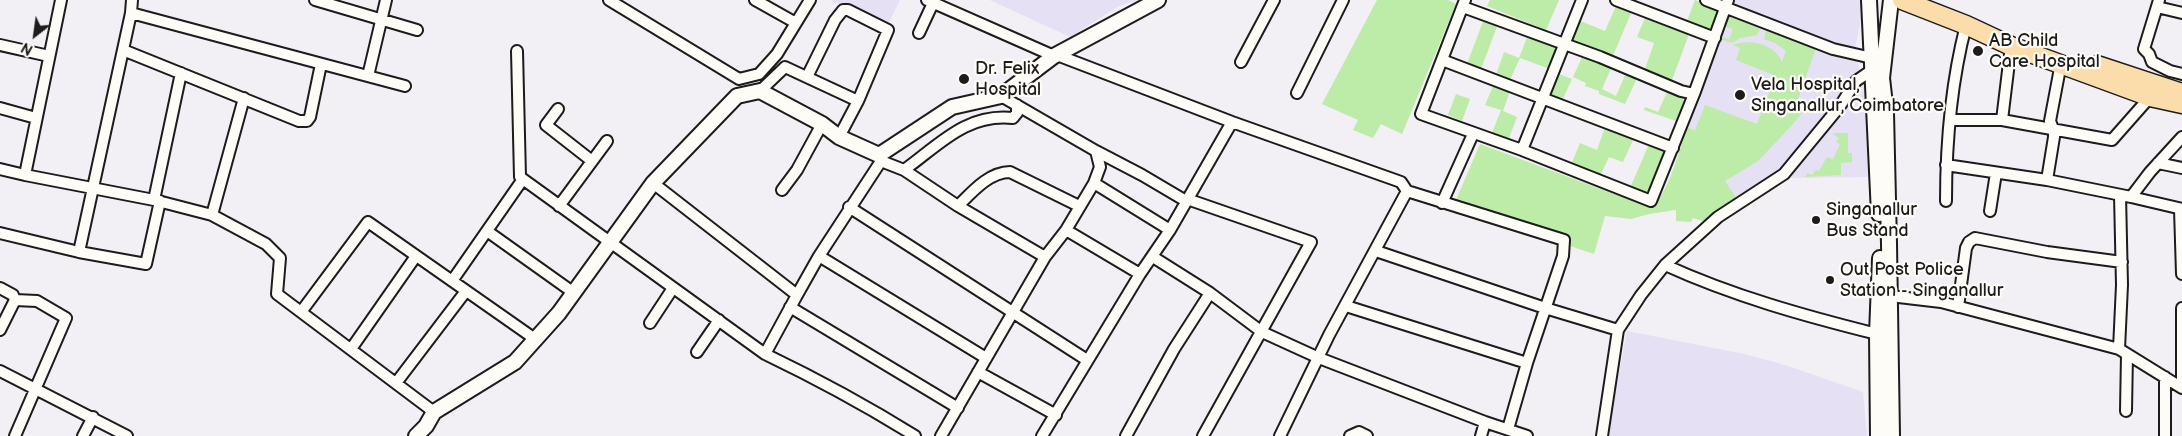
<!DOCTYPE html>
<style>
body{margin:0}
#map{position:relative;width:2182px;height:436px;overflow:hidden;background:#f2eff5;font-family:"Balsamiq Sans",sans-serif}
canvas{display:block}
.north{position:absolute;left:10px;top:10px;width:50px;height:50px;-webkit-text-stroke:4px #fdfcf7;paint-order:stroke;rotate:210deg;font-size:14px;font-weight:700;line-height:20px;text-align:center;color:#1c1c1c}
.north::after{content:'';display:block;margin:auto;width:18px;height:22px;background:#1c1c1c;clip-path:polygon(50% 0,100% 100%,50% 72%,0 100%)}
</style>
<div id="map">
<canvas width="2182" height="436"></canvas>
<div class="north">N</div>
</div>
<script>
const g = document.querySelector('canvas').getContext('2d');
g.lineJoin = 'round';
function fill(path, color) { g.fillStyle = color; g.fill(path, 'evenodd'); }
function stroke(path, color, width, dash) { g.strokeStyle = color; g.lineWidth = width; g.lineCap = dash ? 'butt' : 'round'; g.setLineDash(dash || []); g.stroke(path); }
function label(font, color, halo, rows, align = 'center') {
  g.font = font + ' "Balsamiq Sans",sans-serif'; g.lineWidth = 4.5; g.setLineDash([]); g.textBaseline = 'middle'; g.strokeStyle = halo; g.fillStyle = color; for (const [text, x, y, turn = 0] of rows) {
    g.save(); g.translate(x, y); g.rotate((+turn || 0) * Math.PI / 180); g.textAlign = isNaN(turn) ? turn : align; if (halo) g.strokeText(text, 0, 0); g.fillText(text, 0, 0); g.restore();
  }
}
fill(new Path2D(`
 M830 0H900L888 24Z
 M990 0H1139L1119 6 1070 37Z
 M1716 0H1862L1863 8 1853 59 1857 61 1865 86 1868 177 1786 178 1742 206 1725 182 1695 130 1687 127 1732 7Z
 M1627 331 1744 354 1785 365 1863 392 1867 436H1607Z`), '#e5e0f3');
fill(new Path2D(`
 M1377 0H1448L1456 4 1402 134 1381 124 1373 138 1353 130 1358 120 1322 104Z
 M1490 0H1559L1546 30 1487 6Z
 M1695 0 1720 10 1711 28 1705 29 1687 21Z
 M1616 6 1632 11 1612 58 1571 40 1578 20 1605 31Z
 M1729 15 1760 29 1757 35 1740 38 1732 43 1720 39 1721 37 1729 39 1733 29 1725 26Z
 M1645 18 1689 34 1672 80 1645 69 1654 43 1637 37Z
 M1484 19 1498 24 1481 69 1467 64Z
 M1766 30 1816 48 1796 105 1805 109 1793 124 1758 161 1725 181 1737 199 1715 212 1706 222 1693 218 1691 222 1676 221V210L1649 214 1631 219 1605 216 1594 254 1453 207 1480 144 1614 194 1651 206C1667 199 1681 145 1687 127L1695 130 1705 105 1757 124 1776 76 1736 60 1740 48 1733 45C1750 38 1775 44 1782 62L1786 51 1775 43 1764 39Z
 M1528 35 1556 46 1558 50 1550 69 1520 58 1510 80 1496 75 1504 52 1519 58Z
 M1583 55 1612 66 1602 89 1616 96 1626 73 1637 78 1625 104 1599 94V91L1585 86 1586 83 1573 77Z
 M1557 73 1572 79 1562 101 1553 98 1551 91Z
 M1494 84 1510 91 1503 111 1517 117 1509 138 1492 133 1501 110 1485 105Z
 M1667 92 1682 98 1684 101 1676 121 1644 110 1645 107 1658 112Z
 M1456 94 1470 99 1462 121 1448 115Z
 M1605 127 1634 138 1623 162 1609 157 1600 176 1571 165 1580 143 1597 150Z
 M1834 133H1848V153H1852V162L1841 163V175L1805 177 1808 173 1812 175 1816 170 1819 171 1827 157 1833 159 1840 144 1836 142 1839 138 1833 134Z
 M1650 142 1665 148 1649 193 1630 188Z`), '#bdeba8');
const street = new Path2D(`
 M61 0 25 175 154 200 212 215 266 244 280 258 277 294 434 412
 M315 0 417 30
 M609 0 739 79 759 74 777 54 810 0
 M755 0 796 23
 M927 0 1054 56
 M1465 0 1421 114 1522 150 1651 201 1694 94 1728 0
 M1616 0 1715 38
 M1706 0 1833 49 1872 58
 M2159 0 2144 49 2149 54 2152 62 2170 71 2182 74
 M1463 7 1600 57 1681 91 1694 94
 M2157 7 2182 13
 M131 13 405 86
 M919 33 933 3
 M0 45 49 56
 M123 50 299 121H307L310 117 321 64
 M517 51 520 177 765 354 797 295
 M1057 55 1232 122 1401 182 1407 191 1329 335 1280 436
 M1442 60 1673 148
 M1241 62 1274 0
 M368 76 386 0
 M807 77 835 20 843 10H848L888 30 858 101 839 137
 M760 91 785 67 858 101
 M1297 93 1343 0
 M0 108 36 118
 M558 109 546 125 592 161
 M1950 120H2002L2112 140 2150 97
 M2002 120 2011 46
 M1522 150 1582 0
 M1096 151 1142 175 1186 201
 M2158 163 2182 168
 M1946 165 2047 180 2131 197 2150 172 2182 137
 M0 169 25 175
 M904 170C939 145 966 113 1013 118L1017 113V105
 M2047 180 2054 137V131L2050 121 2061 63
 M653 183 797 295 819 256 881 161 904 170 958 206 1045 257
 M1094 183 1170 230
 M782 190 797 170 822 124
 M1407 191 1564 240 1563 256 1527 363 1508 429
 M2131 197 2182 209
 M1187 199 1311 242 1203 436
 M154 200 181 73
 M1946 201C1946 142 1951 83 1966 25
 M1442 203 1473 134
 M559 206 607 141
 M958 206C972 192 989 172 1010 172L1079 206
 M849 207 1087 360
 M2180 209 2182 274
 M1990 211 1996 173
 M212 215 244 98
 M1066 230 1140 274
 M487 231 574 293
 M0 233 79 252 146 264 160 201
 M1376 251 1545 308 1618 330
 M79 252 131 13 132 0
 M819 256 986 358
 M1153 257 1210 293 1262 332 1319 358 1485 422 1481 436
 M1665 265C1733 296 1805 316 1877 334
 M452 281 523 179
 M0 288 13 295 15 300 0 330
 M1890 296 1941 302 2119 349 2182 388
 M1346 306 1527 363
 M790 307 958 408
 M1958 307 1966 248 1969 242 1975 238 2047 252 2122 262
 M301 312 368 222 535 339
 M650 323 673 288
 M351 349 416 256
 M2119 349 2122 285 2120 195
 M697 352 719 320
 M765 354C817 379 867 406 915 436
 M0 371 127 436
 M978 372 1056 415
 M396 383 466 291
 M2182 387V308
 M2126 411 2127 354
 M1485 422 1527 436
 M15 436 66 318 37 301 15 300
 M83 436 93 417
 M941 436 1045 257 1066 230 1094 183 1100 167 1096 151 1001 96
 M1042 436 1140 274 1170 230 1232 122
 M1126 436 1174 349 1210 293
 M1350 436 1359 432 1367 436
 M1602 436 1618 330 1641 295 1665 265 1718 217 1784 174 1840 106 1856 81 1872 70
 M2165 436V377`);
const secondary = new Path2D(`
 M1869 0 1879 214
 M1891 0 1882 78 1886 113 1889 244 1892 436
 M416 436 426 426 434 412 515 362 559 313 653 183 737 96 760 91 822 124 839 137 879 155 952 107 1001 96 1054 56 1158 0
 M1878 436 1877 334 1880 258`);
const highway = new Path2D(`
 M1902 0 1966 25 2011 46 2150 97 2182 104
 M2097 65 2182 93`);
stroke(street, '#1c1c1c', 14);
stroke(secondary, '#1c1c1c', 18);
stroke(highway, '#1c1c1c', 21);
stroke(street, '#fdfcf7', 10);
stroke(secondary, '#fdfcf7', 14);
stroke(highway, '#fbddab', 18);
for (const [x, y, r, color] of [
 [1978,51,6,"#1c1c1c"],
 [964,79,6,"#1c1c1c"],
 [1740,95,6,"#1c1c1c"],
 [1816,220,5,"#1c1c1c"],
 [1830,280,5,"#1c1c1c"]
]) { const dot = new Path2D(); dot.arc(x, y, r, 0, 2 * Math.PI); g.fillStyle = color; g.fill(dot); stroke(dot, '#fdfcf7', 2); }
label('18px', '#1c1c1c', '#fdfcf7', [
 ["AB Child",1989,41],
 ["Care Hospital",1989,62],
 ["Dr. Felix",975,69],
 ["Hospital",975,90],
 ["Vela Hospital,",1751,85],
 ["Singanallur, Coimbatore",1751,106],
 ["Singanallur",1826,210],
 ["Bus Stand",1826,231],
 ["Out Post Police",1840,270],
 ["Station - Singanallur",1840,291]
], 'left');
</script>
